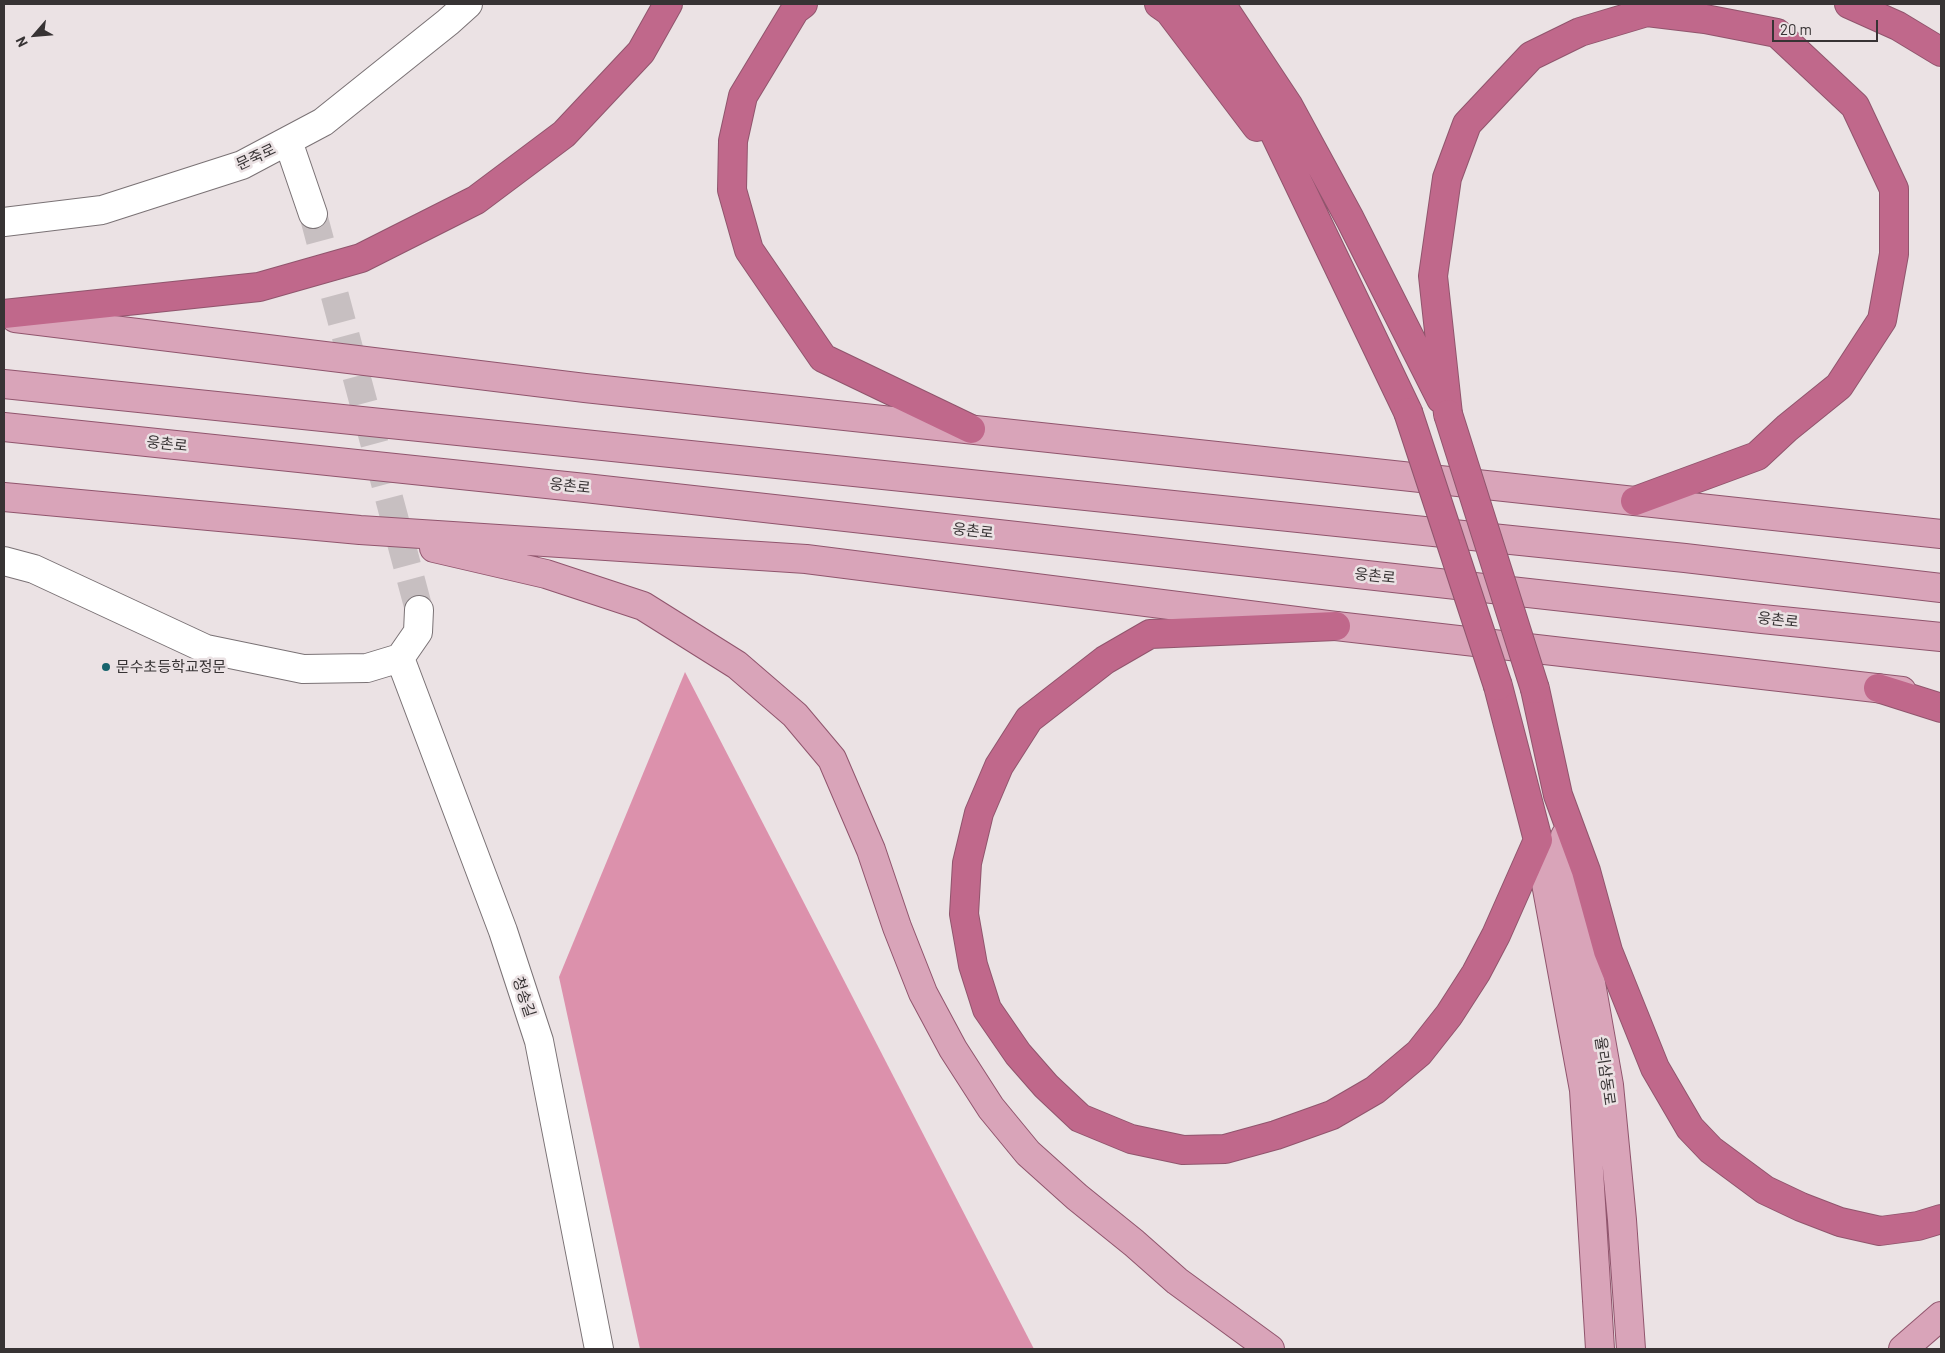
<!DOCTYPE html>
<meta charset="utf-8">
<style>
body{margin:0}
#map{position:relative;width:1945px;height:1353px;overflow:hidden;background:#ebe2e4;font-family:Barlow,sans-serif}
canvas{display:block}
.frame{position:absolute;inset:0;border:5px solid #373334;pointer-events:none}
.north{position:absolute;left:10px;top:10px;width:50px;height:50px;-webkit-text-stroke:4px #ebe2e4;paint-order:stroke;rotate:243deg;font-size:14px;font-weight:700;line-height:20px;text-align:center;color:#373334}
.north::after{content:'';display:block;margin:auto;width:18px;height:22px;background:#373334;clip-path:polygon(50% 0,100% 100%,50% 72%,0 100%)}
.scale{position:absolute;left:1772px;top:20px;width:106px;height:22px;box-sizing:border-box;border:2px solid #373334;border-top:0;padding-left:6px;font-size:15px;line-height:18px;white-space:nowrap;color:#373334;-webkit-text-stroke:4px #ebe2e4;paint-order:stroke}
</style>
<div id="map">
<canvas width="1945" height="1353"></canvas>
<div class="frame"></div>
<div class="north">N</div>
<div class="scale">20 m</div>
</div>
<script>
const g = document.querySelector('canvas').getContext('2d');
g.lineJoin = 'round';
function fill(path, color) { g.fillStyle = color; g.fill(path, 'evenodd'); }
function stroke(path, color, width, dash) { g.strokeStyle = color; g.lineWidth = width; g.lineCap = dash ? 'butt' : 'round'; g.setLineDash(dash || []); g.stroke(path); }
function label(font, color, halo, rows, align = 'center') {
  g.font = font + ' Barlow,"Noto Sans KR",sans-serif'; g.lineWidth = 5; g.setLineDash([]); g.textBaseline = 'middle'; g.strokeStyle = halo; g.fillStyle = color; for (const [text, x, y, turn = 0] of rows) {
    g.save(); g.translate(x, y); g.rotate((+turn || 0) * Math.PI / 180); g.textAlign = isNaN(turn) ? turn : align; if (halo) g.strokeText(text, 0, 0); g.fillText(text, 0, 0); g.restore();
  }
}
fill(new Path2D(`
 M685 672 1034 1349H640L559 977Z`), '#dc91ac');
stroke(new Path2D(`
 M313 214 419 610`), '#c7bfc1', 28, [28, 14]);
const minor = new Path2D(`
 M288 141 313 214
 M4 222 102 210 242 165 323 122 448 22 468 4
 M4 561 34 569 206 649 303 669 367 668 400 658 418 632 419 610
 M400 658 503 931 539 1041 599 1349`);
const major = new Path2D(`
 M15 318 585 388 1941 534
 M4 384 1685 558 1941 588
 M4 427 585 488 1762 619 1941 637
 M4 497 360 530 806 559 1336 626 1902 691
 M434 548 546 574 643 606 737 665 795 715 832 759 871 850 897 927 923 993 953 1049 991 1108 1028 1153 1077 1197 1134 1243 1177 1281 1270 1349
 M1565 836 1609 1085 1622 1220 1631 1349
 M1538 840 1584 1090 1600 1349
 M1903 1349 1941 1316`);
const highway = new Path2D(`
 M803 4 795 10 743 96 733 141 732 190 749 250 823 358 971 429
 M1159 4 1169 11 1257 127
 M1195 4 1249 80 1408 412
 M1221 4 1288 105 1350 219 1441 399
 M1849 4 1898 26 1941 52
 M4 314 259 287 361 258 476 200 564 134 641 52 668 4
 M1448 414 1433 276 1447 178 1467 124 1531 56 1580 32 1647 12 1705 19 1777 33 1855 106 1894 189V254L1882 320 1839 386 1787 428 1757 456 1635 501
 M1336 626 1150 634 1105 660 1029 719 999 766 979 813 967 863 964 914 973 965 987 1009 1018 1054 1046 1086 1080 1118 1131 1139 1183 1150 1225 1149 1276 1135 1332 1115 1375 1090 1419 1053 1449 1015 1476 973 1496 935 1538 840 1498 686
 M1878 688 1941 708
 M1535 689 1558 795 1586 871 1608 951 1655 1068 1690 1128 1711 1150 1765 1190 1801 1207 1840 1222 1880 1231 1918 1226 1941 1219`);
stroke(minor, '#7a7275', 30);
stroke(major, '#90556d', 30);
stroke(highway, '#90556d', 30);
stroke(minor, '#fff', 28);
stroke(major, '#d9a4b9', 28);
stroke(highway, '#c0688b', 28);
const highwayBridge = new Path2D(`
 M1408 412 1498 686
 M1448 414 1535 689`);
stroke(highwayBridge, '#90556d', 30, []);
stroke(highwayBridge, '#c0688b', 28);
for (const [x, y, r, color] of [
 [106,667,5,"#17646d"]
]) { const dot = new Path2D(); dot.arc(x, y, r, 0, 2 * Math.PI); g.fillStyle = color; g.fill(dot); stroke(dot, '#ebe2e4', 2); }
label('15px', '#373334', '#ebe2e4', [
 ["문죽로",256,157,-25],
 ["웅촌로",167,444,6],
 ["웅촌로",570,486,6],
 ["웅촌로",973,531,6],
 ["웅촌로",1375,576,6],
 ["웅촌로",1778,620,6],
 ["청송길",524,997,72],
 ["율리삼동로",1605,1071,82]
]);
label('15px', '#373334', '#ebe2e4', [
 ["문수초등학교정문",116,667]
], 'left');
</script>
